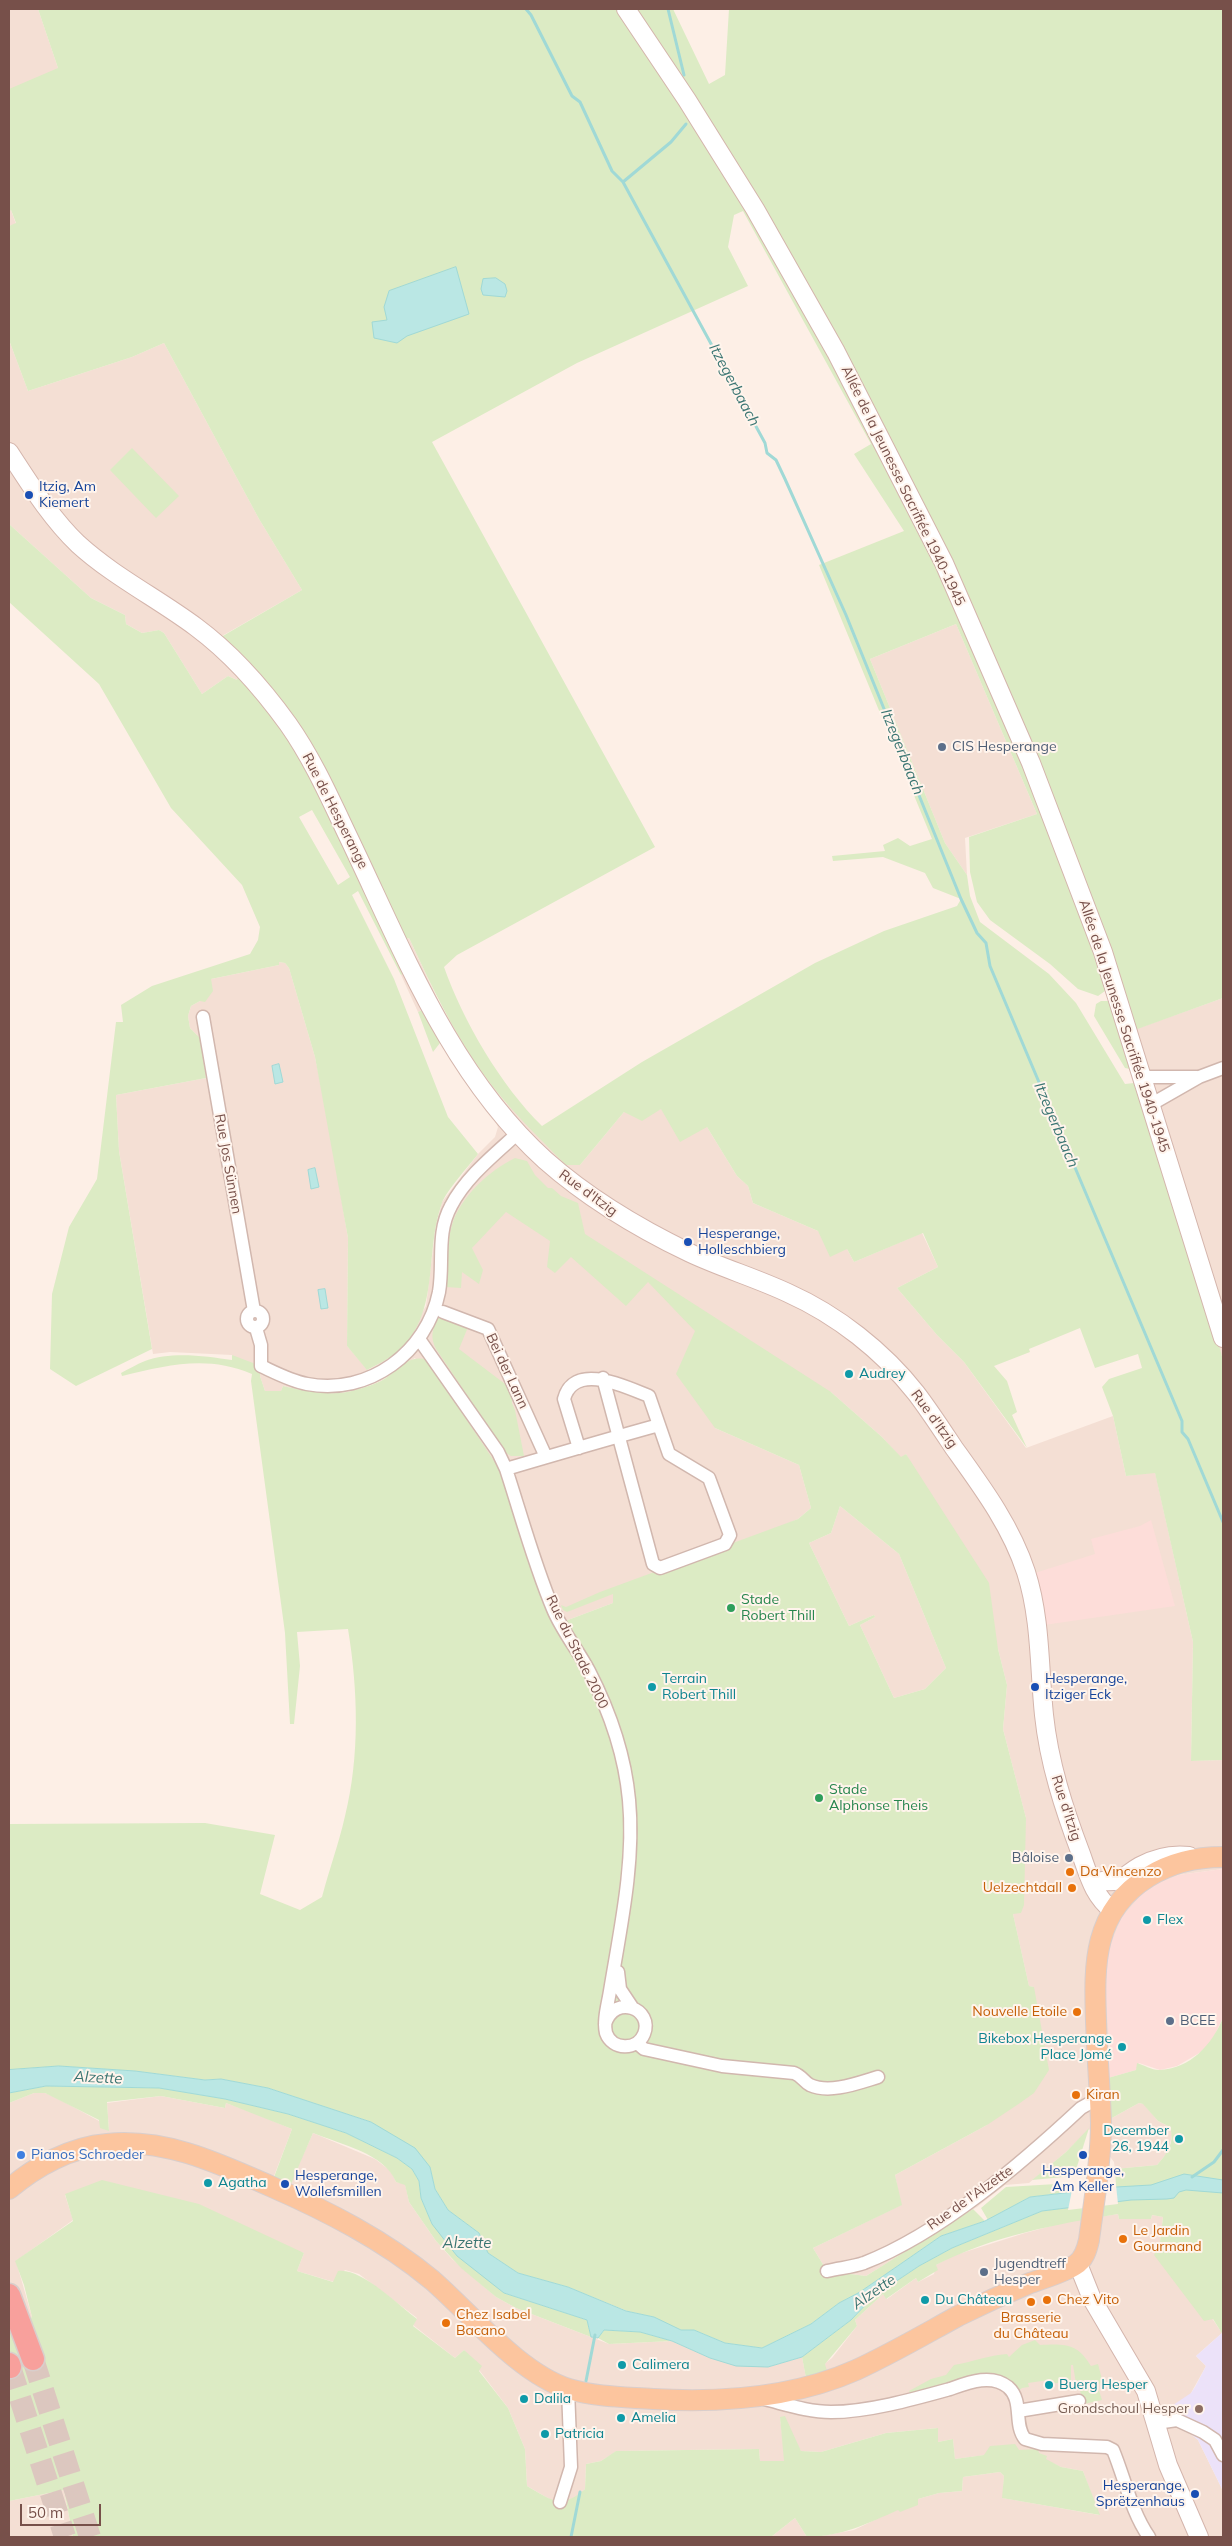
<!DOCTYPE html>
<meta charset="utf-8">
<style>
body{margin:0}
#map{position:relative;width:1232px;height:2546px;overflow:hidden;background:#fdefe6;font-family:Mulish,sans-serif}
canvas{display:block}
.frame{position:absolute;inset:0;border:10px solid #77504a;pointer-events:none}
.scale{position:absolute;left:20px;top:2504px;width:81px;height:22px;box-sizing:border-box;border:2px solid #77504a;border-top:0;padding-left:6px;font-size:15px;line-height:18px;white-space:nowrap;color:#77504a;-webkit-text-stroke:4px #fff4ec;paint-order:stroke}
</style>
<div id="map">
<canvas width="1232" height="2546"></canvas>
<div class="frame"></div>
<div class="scale">50 m</div>
</div>
<script>
const g = document.querySelector('canvas').getContext('2d');
g.lineJoin = 'round';
function fill(path, color) { g.fillStyle = color; g.fill(path, 'evenodd'); }
function stroke(path, color, width, dash) { g.strokeStyle = color; g.lineWidth = width; g.lineCap = dash ? 'butt' : 'round'; g.setLineDash(dash || []); g.stroke(path); }
function label(font, color, halo, rows, align = 'center') {
  g.font = font + ' Mulish,sans-serif'; g.lineWidth = 4; g.setLineDash([]); g.textBaseline = 'middle'; g.strokeStyle = halo; g.fillStyle = color; for (const [text, x, y, turn = 0] of rows) {
    g.save(); g.translate(x, y); g.rotate((+turn || 0) * Math.PI / 180); g.textAlign = isNaN(turn) ? turn : align; if (halo) g.strokeText(text, 0, 0); g.fillText(text, 0, 0); g.restore();
  }
}
fill(new Path2D(`
 M9 9H38L58 68 11 210 16 224 9 226Z
 M9 340 28 391 132 357 164 343 259 519 302 590 222 636 249 663 237 680 228 676 202 694 164 633 159 630 142 633 126 624 125 615 91 598 9 524Z
 M956 624 1037 814 965 838 967 875 945 843 870 659Z
 M409 938 440 1004 484 1075 506 1103 580 1165 624 1112 661 1109 707 1127 737 1176 748 1186 753 1203 818 1231 847 1249 854 1262 922 1233 938 1267 897 1288 937 1335 964 1362 1026 1448 1113 1416 1126 1476 1155 1472 1193 1642 1191 1761 1223 1760V1869L1178 1875 1109 2029 1108 2078 1110 2119 1139 2103 1144 2104 1158 2121 1170 2127 1172 2135 1168 2152 1157 2165 1115 2169 1114 2162 1089 2129 1066 2152 1029 2183 1005 2185 977 2207 866 2276 827 2271 813 2248 901 2205 895 2175 987 2125 1033 1987 1029 1986 1013 1914 1026 1818 1003 1729 1007 1685 998 1649 906 1454 901 1458 882 1437 831 1392 715 1428 799 1465 811 1508 798 1519 613 1603 560 1623 415 1358 381 1381 353 1391H302L283 1386 281 1391H265L260 1376 232 1355 170 1352 153 1354 119 1151 116 1095 206 1078 197 1035 190 1028 188 1016 191 1006 200 1001 211 979 279 965V962L285 963 289 968 315 1057 328 1120 348 1238 347 1346 368 1370 398 1352 426 1306 436 1224 442 1202 478 1154 495 1137 498 1127 494 1119 480 1102 440 1043 422 1010 418 1012 401 975 407 971 399 942Z
 M1223 998V1360L1119 1035Z
 M840 1506 899 1554 946 1668 925 1689 894 1698 860 1625 875 1617 874 1615 849 1626 809 1543 831 1533Z
 M34 2093H45L55 2097 99 2121 109 2130 107 2103 161 2096 225 2108 226 2103 256 2114 292 2129 274 2176 290 2184 313 2133 375 2159 392 2172 396 2182 405 2184 409 2202 436 2241 452 2259 496 2297 516 2308 609 2344 672 2341 710 2358 768 2367 802 2357 806 2378 832 2358 857 2326 855 2320 883 2294 887 2299 916 2278 918 2282 934 2274 936 2265 952 2256 1025 2233 1066 2222 1118 2214 1119 2219H1151L1152 2215 1163 2217 1160 2242 1222 2333 1196 2356 1206 2366 1191 2393 1190 2421 1185 2429 1198 2440 1223 2491V2537H815L854 2530 918 2499 939 2493 962 2491 963 2477 1000 2472 1004 2476 1003 2498 1099 2515 1083 2471 1061 2467 1024 2450 955 2459 953 2439 938 2442V2428L886 2433 821 2452 801 2451 780 2417 785 2461H760L759 2449 617 2451 601 2461 586 2464 585 2489 573 2499 560 2502 551 2500 527 2486 525 2449 508 2408 464 2350 455 2358 413 2325 417 2318 359 2274 345 2270 334 2282 297 2271 304 2253 65 2195 73 2220 16 2261 32 2317 9 2326V2103Z
 M64 2490 73 2537H9V2501Z
 M795 2518 807 2537H771Z`), '#f4dfd4');
fill(new Path2D(`
 M1151 1520 1175 1606 1044 1625 1035 1573 1095 1554 1091 1539 1140 1526Z
 M1223 1869V2018L1210 2044 1201 2052 1177 2066 1160 2070 1139 2063 1136 2070 1108 2078 1110 2051 1104 1976 1108 1952 1121 1918 1142 1894 1159 1883 1178 1875Z`), '#fdddd9');
fill(new Path2D(`
 M1222 2333 1223 2335V2491L1198 2440 1185 2429 1189 2421 1175 2413 1173 2405 1191 2393 1195 2387 1206 2366 1196 2356Z`), '#ece2f9');
fill(new Path2D(`
 M38 9H673L709 84 725 75 729 9H1223V998L1132 1031 1119 989 1105 991 1098 996 1078 989 1050 964 990 920 977 902 970 872 969 837 1037 814 956 624 870 659 945 843 967 875 970 896 980 922 1049 974 1076 1003 1125 1084 1134 1083 1220 1349 1223 1360V1760L1191 1761 1193 1642 1155 1473 1126 1476 1113 1416 1102 1387 1109 1379 1142 1368 1138 1354 1095 1368 1080 1328 1029 1349 1030 1352 994 1366 1007 1381 1017 1412 1012 1415 1027 1448 964 1362 937 1335 897 1288 938 1267 923 1233 854 1262 847 1249 830 1257 818 1231 753 1203 748 1186 737 1176 707 1127 680 1142 661 1109 642 1121 624 1112 580 1165H566C537 1136 508 1108 484 1075 453 1032 431 985 409 938L399 942 407 972 401 975 358 891 352 895 394 979 448 1117 478 1154C469 1166 446 1191 442 1203 424 1253 441 1309 400 1350 391 1358 378 1364 367 1370L347 1346 348 1238 315 1057 289 968 285 963 279 962V965L211 979 213 991 205 1002 200 1001 191 1006 188 1016 190 1028 200 1038 206 1078 116 1095 119 1151 152 1349 76 1386 50 1369 52 1294 69 1227 97 1179 116 1022H123L121 1005 152 986 250 954 258 940 260 927 242 885 171 808 99 684 9 602V524L91 598 125 615 126 624 142 633 159 630 164 633 202 694 228 676 237 680 241 667 221 637 302 590 259 519 164 343 132 357 28 391 9 340V226L16 223 11 210 9 211V89L58 68ZM743 211 871 444 854 454 904 531 819 565 932 839 910 846 898 838 883 845 885 851 832 856 833 861 883 857 925 873 933 888 961 899 957 906 884 931 815 963 642 1062 542 1126C501 1086 463 1021 444 967L457 955 655 847 432 442 577 363 748 286 728 247 734 215ZM312 810 350 877 338 885 299 817Z
 M132 448 179 496 156 518 110 470Z
 M1101 1001H1110L1130 1069 1125 1068 1094 1016 1096 1004Z
 M422 1010 440 1043 433 1052 418 1012Z
 M515 1158 527 1161 535 1175 548 1188H552L561 1196 578 1203 585 1234 831 1392 882 1437 901 1457 906 1454 989 1583 998 1649 1007 1685 1003 1729 1026 1818 1024 1905 1021 1913 1013 1914 1029 1986 1034 1987 1049 2070 1034 2093 1020 2103 987 2125 895 2175 902 2205 813 2248 827 2271 866 2276 973 2209 985 2221 941 2236 860 2292 839 2303 811 2324 762 2348 725 2343 694 2330H681L663 2323 654 2317 627 2311 568 2287 518 2273 488 2253 479 2233 448 2210 435 2189 430 2167 371 2122 268 2088 221 2079 205 2080 135 2071 59 2066 9 2070V1824L205 1823 275 1835 260 1894 300 1910 322 1897C329 1870 339 1843 345 1816 360 1756 358 1690 348 1629L297 1632 300 1666 294 1724H290L285 1633 251 1381 252 1374C207 1355 168 1365 122 1376L121 1373C129 1369 137 1364 145 1361 171 1351 206 1356 232 1360V1355L261 1366 260 1376 265 1391H281L283 1386C304 1391 333 1397 355 1390 363 1388 373 1385 381 1381 397 1373 407 1353 427 1360L500 1470 560 1623 613 1603V1594L567 1612 563 1610 561 1605 566 1607 600 1592 798 1519 811 1508 799 1465 715 1428 676 1374 695 1331 648 1282 626 1306 571 1257 555 1273 547 1267 550 1241 506 1212 472 1248 483 1270 479 1284 462 1272 461 1288 446 1287C448 1267 446 1244 452 1225 460 1197 490 1170 515 1158ZM840 1506 899 1554 946 1668 925 1689 894 1698 860 1625 875 1617 874 1615 849 1626 809 1543 831 1533Z
 M446 1317 468 1327 459 1349 513 1390 512 1403 515 1410 524 1456H511L506 1453 436 1349C430 1337 432 1330 438 1318Z
 M1223 2018V2335L1213 2319 1204 2321 1154 2255 1160 2242 1163 2217 1152 2215 1151 2219H1119L1118 2214C1057 2224 992 2236 936 2265L938 2270 918 2282 916 2278 886 2299 883 2294 855 2320 857 2326 825 2364 827 2371 806 2378 802 2357 851 2320 874 2296 919 2266 952 2248 1042 2211 1117 2201 1115 2169 1157 2165C1167 2154 1175 2143 1170 2127L1158 2121 1143 2104 1139 2103 1110 2119 1108 2078 1136 2070 1137 2063C1144 2065 1151 2070 1159 2070 1191 2069 1212 2044 1223 2018Z
 M46 2086 159 2088 225 2099 288 2114 346 2133 397 2158 412 2169 419 2181 421 2198 432 2224 504 2293 587 2320 591 2337 516 2308 496 2297 461 2268 436 2241 409 2202 405 2185 396 2182C385 2153 339 2144 313 2133L291 2184 274 2177 292 2129 226 2103 225 2108 161 2096 107 2102 109 2131 100 2128 99 2120 45 2093H34L9 2103V2093Z
 M1089 2128 1074 2176 1032 2180 1066 2152Z
 M102 2180 199 2204 304 2253 297 2271 333 2282 338 2271C360 2267 399 2305 417 2319L413 2326 455 2358 464 2350 482 2366 479 2371 508 2408 525 2449 527 2486C551 2500 561 2510 585 2489L586 2464 601 2461 616 2451 759 2449 760 2461H784L780 2417 785 2416 801 2451 821 2452 886 2433 938 2428V2442L953 2439 955 2459 984 2455 990 2446 1015 2444 1019 2450 1038 2449 1039 2453 1047 2456 1046 2459 1061 2467 1083 2471 1100 2515 1002 2498 1004 2476 1000 2472 963 2477 962 2491 939 2493 918 2499V2505L900 2512 898 2510C869 2523 840 2537 807 2537L795 2518 771 2537H73L64 2490 9 2501V2326L32 2317 24 2285 15 2261 73 2221 65 2194Z
 M1073 2183 1071 2192 1030 2197 988 2220 981 2208 1006 2187Z
 M604 2330 640 2332 672 2341 609 2344 598 2338Z
 M1035 2340 1040 2345C1065 2344 1077 2343 1091 2366L1098 2364 1103 2383 1097 2384 1102 2400 1084 2404 1078 2384H1076L1073 2365H1071V2381L1050 2384 1049 2380 1028 2383 1029 2387 1022 2388 1017 2392 1001 2379 910 2395 909 2391 931 2379 946 2375 954 2365C972 2362 989 2355 1007 2354L1009 2357 1022 2345Z`), '#dcebc4');
const water = new Path2D(`
 M456 267 469 314 407 336 397 343 374 338 372 322 387 320 384 307 389 291Z
 M496 278 505 284 507 291 505 297 483 295 481 289 483 279Z
 M279 1064 283 1082 275 1084 272 1066Z
 M315 1168 319 1187 311 1189 308 1170Z
 M325 1289 328 1308 321 1309 318 1290Z
 M59 2066 135 2071 205 2080 221 2079 268 2088 371 2122 415 2148 430 2167 435 2189 448 2210 479 2233 488 2253 518 2273 568 2287 626 2311 654 2317 681 2330H694L725 2343 762 2348 811 2324 839 2303 860 2292 941 2236 985 2221 1030 2197 1116 2187 1151 2185 1184 2174 1223 2180V2193L1186 2190 1179 2192 1174 2198 1167 2199 1131 2200 1042 2211 952 2248 919 2266 874 2296 851 2320 802 2357 768 2367 736 2366 710 2358 672 2341 640 2332 604 2330 598 2338 591 2337 587 2320 504 2293 457 2256 432 2224 421 2198 419 2181 412 2169 397 2158 346 2133 288 2114 225 2099 159 2088 46 2086 9 2093V2070Z`);
fill(water, '#bae7e4');
stroke(water, '#a0d9d6', 1);
fill(new Path2D(`
 M1116 2185 1118 2204 1068 2210 1072 2190Z`), '#fdefe6');
stroke(new Path2D(`
 M526 9 531 15 572 96 580 102 612 171 623 182 765 443 767 453 776 460 785 479 846 615 961 899 977 933 986 943 990 966 1014 1023 1182 1421V1432L1188 1439 1223 1522
 M668 9 684 75
 M623 182 671 142 686 124
 M1192 2177 1214 2162 1223 2150
 M586 2381 595 2335
 M571 2537 580 2492`), '#a0d9d6', 3);
stroke(new Path2D(`
 M33 2359 90 2537
 M10 2367 65 2537`), '#dcc7bf', 22, [22, 11]);
const minor = new Path2D(`
 M203 1017 254 1311
 M1142 1077H1197
 M1150 1105 1199 1077 1223 1068
 M247 1319a8 8 0 1 1 16 0a8 8 0 1 1-16 0Z
 M443 1312 488 1329 546 1457
 M256 1328 261 1345V1366C276 1373 291 1381 307 1384 369 1396 427 1352 439 1292 444 1263 436 1233 451 1206 466 1177 494 1155 518 1133
 M419 1339 498 1452 506 1469C521 1515 534 1564 553 1609 562 1631 578 1650 589 1671 609 1710 625 1756 629 1800 635 1863 620 1930 610 1991 608 2004 603 2020 606 2033 612 2050 637 2051 644 2034 654 2009 615 1993 605 2024
 M579 1448 564 1399C574 1361 626 1387 649 1396L659 1425
 M506 1469C557 1454 608 1439 659 1425L669 1454 709 1478 730 1535 725 1544 660 1568 653 1564 603 1378
 M618 1972 620 1989 632 2007
 M637 2043 644 2049 722 2066 794 2073C802 2076 804 2082 810 2085 830 2094 858 2083 878 2077
 M827 2271C839 2268 853 2267 864 2263 941 2233 1022 2163 1081 2108L1090 2103H1100
 M764 2399C785 2404 808 2412 831 2412 868 2412 914 2399 950 2389 967 2383 991 2373 1008 2387 1024 2401 1013 2424 1025 2439L1042 2444 1107 2447 1113 2450C1125 2479 1131 2511 1149 2537
 M1018 2411 1079 2401
 M1156 2423 1177 2420 1203 2432 1215 2440 1223 2455
 M560 2502 571 2467 568 2389`);
const secondary = new Path2D(`
 M626 9 687 100 755 209 836 352 944 563 1031 763 1103 952 1223 1338
 M9 452C30 484 50 517 78 544 113 576 157 598 196 627 231 653 262 688 288 724 312 758 329 796 347 834 402 948 449 1073 545 1160 589 1199 638 1228 690 1253 722 1268 756 1278 788 1293 837 1315 883 1351 916 1393 929 1410 942 1430 954 1448 982 1487 1011 1526 1026 1572 1041 1619 1039 1667 1044 1715 1049 1763 1064 1809 1081 1854 1089 1876 1093 1895 1113 1911
 M1102 1881C1125 1883 1122 1876 1140 1866 1155 1858 1172 1854 1189 1856
 M1078 2264 1092 2299 1146 2391 1168 2465 1199 2537`);
const primary = new Path2D(`
 M9 2189C36 2166 71 2147 107 2144 165 2138 218 2163 270 2186 327 2211 384 2240 432 2280 471 2314 520 2374 569 2389 596 2397 625 2397 653 2399 721 2403 793 2398 856 2370 891 2354 925 2334 958 2316 982 2304 1006 2293 1030 2283 1045 2278 1062 2273 1075 2265 1084 2260 1087 2249 1089 2240 1094 2201 1101 2162 1101 2123 1100 2089 1097 2055 1096 2021 1094 1964 1093 1911 1148 1877 1170 1863 1196 1857 1223 1857`);
const motorway = new Path2D(`
 M9 2295 33 2359
 M9 2364 10 2367`);
stroke(minor, '#d1b7ae', 15);
stroke(secondary, '#d4b5ac', 20);
stroke(primary, '#d9cecc', 22);
stroke(motorway, '#d9cecc', 25);
stroke(minor, '#fff', 12);
stroke(secondary, '#fff', 18);
stroke(primary, '#fcc59e', 20);
stroke(motorway, '#f8a09c', 22);
for (const [x, y, r, color] of [
 [29,495,5,"#1a4fb4"],
 [942,747,5,"#5c6f8a"],
 [688,1242,5,"#1a4fb4"],
 [849,1374,5,"#0f9aa8"],
 [731,1608,5,"#2e9e5b"],
 [652,1687,5,"#0f9aa8"],
 [1035,1687,5,"#1a4fb4"],
 [819,1798,5,"#2e9e5b"],
 [1069,1858,5,"#5c6f8a"],
 [1070,1872,5,"#e8710a"],
 [1072,1888,5,"#e8710a"],
 [1147,1920,5,"#0f9aa8"],
 [1077,2012,5,"#e8710a"],
 [1170,2021,5,"#5c6f8a"],
 [1122,2047,5,"#0f9aa8"],
 [1076,2095,5,"#e8710a"],
 [1179,2139,5,"#0f9aa8"],
 [21,2155,5,"#3f7fe0"],
 [1083,2155,5,"#1a4fb4"],
 [208,2183,5,"#0f9aa8"],
 [285,2184,5,"#1a4fb4"],
 [1123,2239,5,"#e8710a"],
 [984,2272,5,"#5c6f8a"],
 [925,2300,5,"#0f9aa8"],
 [1047,2300,5,"#e8710a"],
 [1031,2302,5,"#e8710a"],
 [446,2323,5,"#e8710a"],
 [622,2365,5,"#0f9aa8"],
 [1049,2385,5,"#0f9aa8"],
 [524,2399,5,"#0f9aa8"],
 [1199,2409,5,"#8d6e63"],
 [621,2418,5,"#0f9aa8"],
 [545,2434,5,"#0f9aa8"],
 [1195,2494,5,"#1a4fb4"]
]) { const dot = new Path2D(); dot.arc(x, y, r, 0, 2 * Math.PI); g.fillStyle = color; g.fill(dot); stroke(dot, '#fff4ec', 2); }
label('14px', '#77504a', '#fff4ec', [
 ["Allée de la Jeunesse Sacrifiée 1940-1945",903,486,64],
 ["Rue de Hesperange",335,811,63],
 ["Allée de la Jeunesse Sacrifiée 1940-1945",1124,1026,72],
 ["Rue Jos Sünnen",228,1164,80],
 ["Rue d'Itzig",588,1193,36],
 ["Bei der Lann",507,1371,65],
 ["Rue d'Itzig",934,1419,54],
 ["Rue du Stade 2000",577,1652,64],
 ["Rue d'Itzig",1066,1808,72],
 ["Rue de l'Alzette",970,2198,-35]
]);
label('14px', '#164399', '#fff4ec', [
 ["Itzig, Am",39,487],
 ["Kiemert",39,503],
 ["Hesperange,",698,1234],
 ["Holleschbierg",698,1250],
 ["Hesperange,",1045,1679],
 ["Itziger Eck",1045,1695],
 ["Hesperange,",1083,2171,"center"],
 ["Am Keller",1083,2187,"center"],
 ["Hesperange,",295,2176],
 ["Wollefsmillen",295,2192],
 ["Hesperange,",1185,2486,"right"],
 ["Sprëtzenhaus",1185,2502,"right"]
], 'left');
label('14px', '#4e5e75', '#fff4ec', [
 ["CIS Hesperange",952,747],
 ["Bâloise",1059,1858,"right"],
 ["BCEE",1180,2021],
 ["Jugendtreff",994,2264],
 ["Hesper",994,2280]
], 'left');
label('14px', '#0d838f', '#fff4ec', [
 ["Audrey",859,1374],
 ["Terrain",662,1679],
 ["Robert Thill",662,1695],
 ["Flex",1157,1920],
 ["Bikebox Hesperange",1112,2039,"right"],
 ["Place Jomé",1112,2055,"right"],
 ["December",1169,2131,"right"],
 ["26, 1944",1169,2147,"right"],
 ["Agatha",218,2183],
 ["Du Château",935,2300],
 ["Calimera",632,2365],
 ["Buerg Hesper",1059,2385],
 ["Dalila",534,2399],
 ["Amelia",631,2418],
 ["Patricia",555,2434]
], 'left');
label('14px', '#27864d', '#fff4ec', [
 ["Stade",741,1600],
 ["Robert Thill",741,1616],
 ["Stade",829,1790],
 ["Alphonse Theis",829,1806]
], 'left');
label('14px', '#c56008', '#fff4ec', [
 ["Da Vincenzo",1080,1872],
 ["Uelzechtdall",1062,1888,"right"],
 ["Nouvelle Etoile",1067,2012,"right"],
 ["Kiran",1086,2095],
 ["Le Jardin",1133,2231],
 ["Gourmand",1133,2247],
 ["Chez Vito",1057,2300],
 ["Chez Isabel",456,2315],
 ["Bacano",456,2331],
 ["Brasserie",1031,2318,"center"],
 ["du Château",1031,2334,"center"]
], 'left');
label('14px', '#366cbe', '#fff4ec', [
 ["Pianos Schroeder",31,2155]
], 'left');
label('14px', '#785e54', '#fff4ec', [
 ["Grondschoul Hesper",1189,2409]
], 'right');
label('italic 15px', '#3a7572', '#fff4ec', [
 ["Itzegerbaach",734,385,62],
 ["Itzegerbaach",902,752,68],
 ["Itzegerbaach",1056,1125,67],
 ["Alzette",98,2078,3],
 ["Alzette",467,2243],
 ["Alzette",874,2292,-35]
]);
</script>
